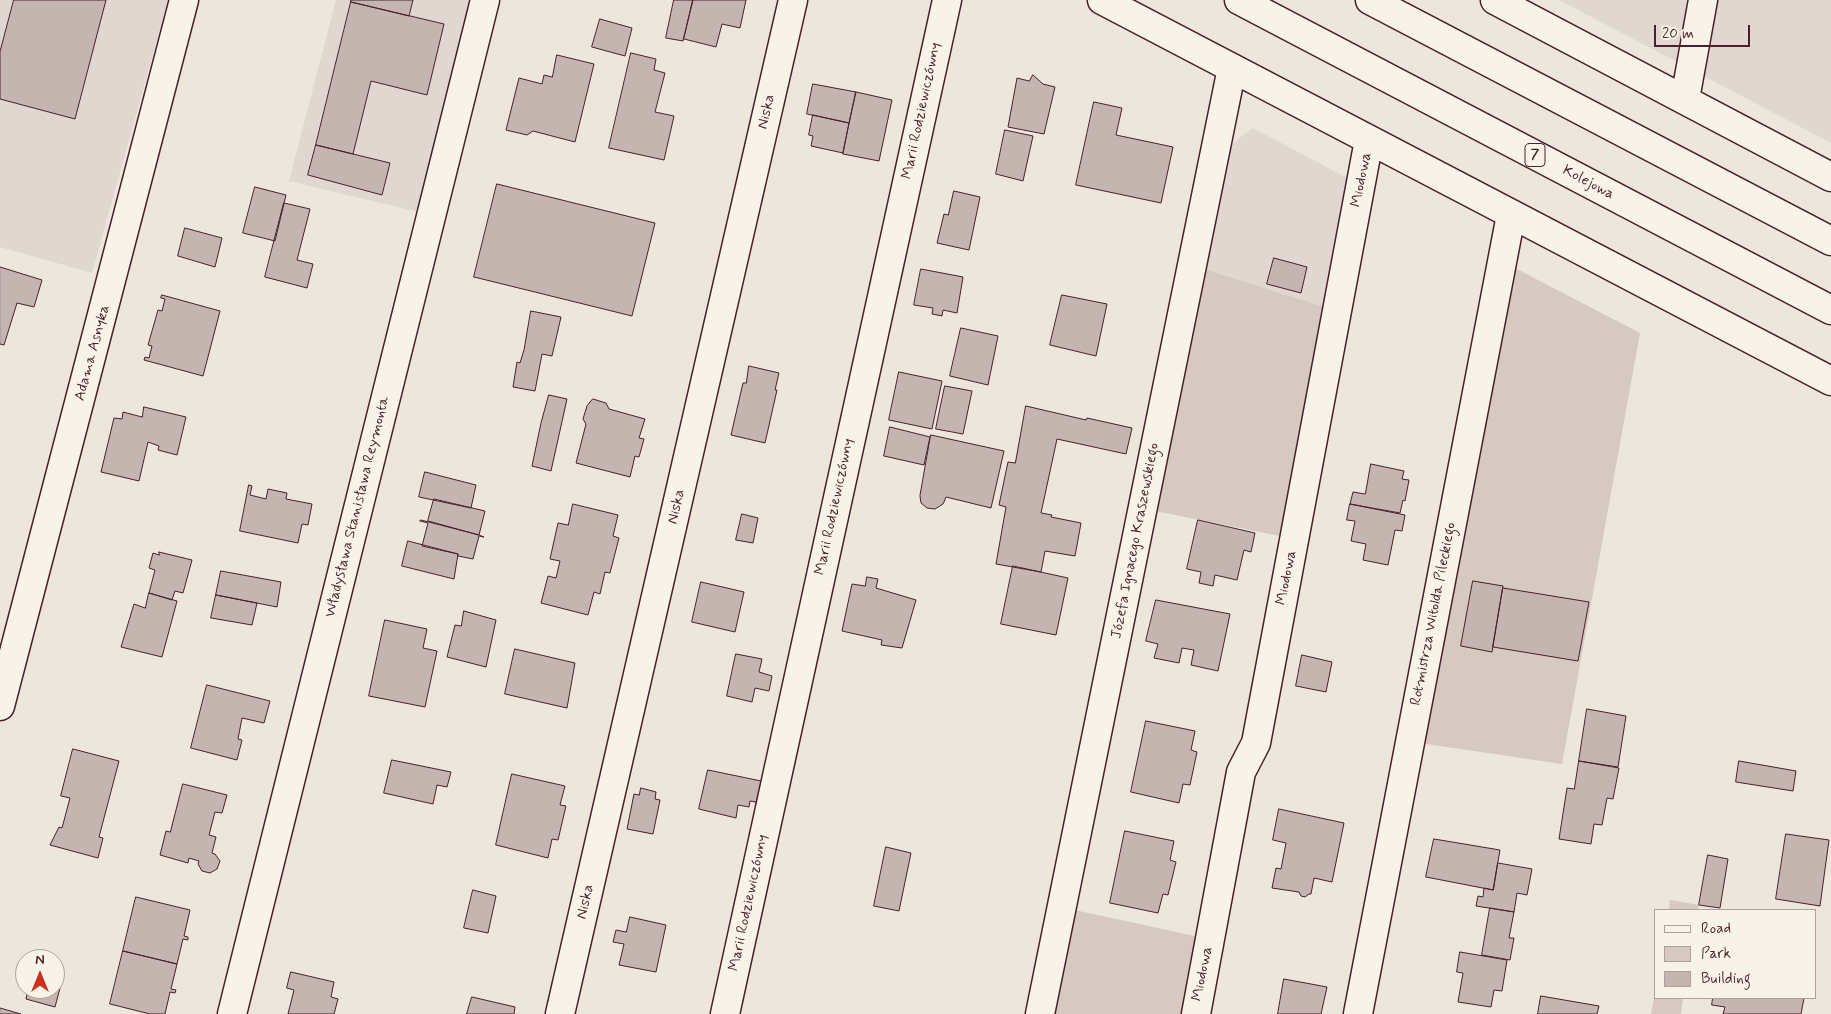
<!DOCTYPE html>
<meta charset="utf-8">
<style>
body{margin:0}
#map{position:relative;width:1831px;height:1014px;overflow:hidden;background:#ece6dd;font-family:Mynerve,sans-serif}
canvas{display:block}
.legend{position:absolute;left:1654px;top:909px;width:162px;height:90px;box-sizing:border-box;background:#f7f3e8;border:1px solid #b29e9c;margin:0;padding:6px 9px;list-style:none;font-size:15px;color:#4a1f2b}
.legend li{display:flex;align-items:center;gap:10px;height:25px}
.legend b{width:25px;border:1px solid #b29e9c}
.north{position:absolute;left:15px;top:949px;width:50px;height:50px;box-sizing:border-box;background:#f7f3e8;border:1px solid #b29e9c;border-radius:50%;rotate:0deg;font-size:14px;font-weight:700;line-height:20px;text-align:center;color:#4a1f2b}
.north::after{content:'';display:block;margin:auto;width:18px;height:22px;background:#c8321e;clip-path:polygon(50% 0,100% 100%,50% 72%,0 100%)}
.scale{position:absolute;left:1654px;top:25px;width:96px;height:22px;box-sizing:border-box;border:2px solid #4a1f2b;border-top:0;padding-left:6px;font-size:15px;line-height:18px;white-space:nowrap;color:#4a1f2b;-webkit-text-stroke:4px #f7f3e8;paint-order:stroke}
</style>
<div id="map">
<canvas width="1831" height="1014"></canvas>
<ul class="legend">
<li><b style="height:6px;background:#f7f3e8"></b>Road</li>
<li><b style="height:14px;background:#d5c9c2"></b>Park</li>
<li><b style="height:14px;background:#c4b5b0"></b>Building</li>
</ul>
<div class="north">N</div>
<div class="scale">20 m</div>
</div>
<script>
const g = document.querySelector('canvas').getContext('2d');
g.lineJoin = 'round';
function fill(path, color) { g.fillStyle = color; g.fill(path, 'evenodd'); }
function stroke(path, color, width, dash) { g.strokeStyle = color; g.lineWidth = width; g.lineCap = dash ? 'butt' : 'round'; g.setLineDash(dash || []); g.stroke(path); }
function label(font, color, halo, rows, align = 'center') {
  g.font = font + ' Mynerve,sans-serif'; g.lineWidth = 4; g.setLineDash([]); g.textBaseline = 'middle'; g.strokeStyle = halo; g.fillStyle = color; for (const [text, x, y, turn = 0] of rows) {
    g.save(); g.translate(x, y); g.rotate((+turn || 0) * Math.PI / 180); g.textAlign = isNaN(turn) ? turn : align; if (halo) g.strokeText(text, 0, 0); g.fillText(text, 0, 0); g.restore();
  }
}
fill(new Path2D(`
 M0 0H168L92 273 0 247Z
 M336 0H476L423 213 289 181Z
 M1559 0H1693L1681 64Z
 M1714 0H1831V143L1700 74Z
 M1253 128 1351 180 1325 307 1201 268 1226 148Z`), '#e0d7d0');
fill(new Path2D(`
 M1511 266 1640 333 1562 764 1420 743Z
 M1201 268 1325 307 1280 536 1150 510Z
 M1670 900 1699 905 1698 910H1669Z
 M1070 909 1199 937 1185 1014H1048Z
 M1655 992V998H1683L1681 1014H1651Z`), '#d5c9c2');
const building = new Path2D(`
 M14 0H106L75 119 0 99V52Z
 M351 0H413L409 16 351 2Z
 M674 0H693L683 41 666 38Z
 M693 0H746L740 28 722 24 716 47 684 39Z
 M351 2 444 24 427 95 371 81 353 154 316 145Z
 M600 19 632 28 625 56 592 47Z
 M631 53 656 59 654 70 665 73 655 112 674 116 664 160 609 148Z
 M557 55 594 64 575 142 533 131 527 135 506 130 519 78 542 84 544 75 552 77Z
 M1033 75 1043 84 1055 87 1044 134 1008 127 1017 78 1029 81Z
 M813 84 856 92 849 123 807 114Z
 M856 92 892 100 879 161 843 154Z
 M1094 102 1122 108 1116 135 1173 147 1161 203 1076 185Z
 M813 115 849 123 843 153 811 146 813 136 809 135Z
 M1005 130 1033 136 1023 181 996 174Z
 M316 145 390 163 382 195 308 175Z
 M497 184 655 223 632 316 474 277Z
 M255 187 286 195 275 241 243 233Z
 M954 191 980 197 969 250 937 243 944 214 948 215Z
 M284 203 310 209 297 260 313 264 307 288 265 277Z
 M185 228 222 238 215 267 178 256Z
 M1274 258 1307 267 1301 293 1267 284Z
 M0 267 42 280 34 307 17 303 4 345 0 344Z
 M921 269 963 277 957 313 943 310 942 316 932 314 933 308 914 305Z
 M162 295 220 311 203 376 144 360 145 357 149 358 152 346 148 345 158 310 162 311 165 299 161 298Z
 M1062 295 1107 304 1096 356 1050 345Z
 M531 311 561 317 552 356 542 354 535 391 513 387 517 362 520 363 524 350Z
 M961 328 998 336 988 385 950 376Z
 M749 366 779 373 775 390H777L765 443 731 435 743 383H746Z
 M899 372 942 381 932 429 889 420Z
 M945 386 972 391 963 434 936 429Z
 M549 395 567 399 551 471 532 466 541 423Z
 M593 399 606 403 609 409 645 419 639 438 644 439 639 457 635 456 630 477 576 463 586 424 583 419 587 406Z
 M1026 406 1086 420 1087 418 1132 428 1126 454 1057 439 1041 513 1052 515 1051 517 1081 523 1075 556 1045 551 1041 572 996 564 1006 507 999 505 1008 462 1015 463Z
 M144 407 186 417 177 455 158 450 159 446 148 442 139 481 101 472 114 418 122 419 123 412 142 417Z
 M890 427 930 437 924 465 884 456Z
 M931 435 1004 451 991 508 946 497 943 504 935 509 927 508 921 503 920 496Z
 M1371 464 1404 471 1402 479 1409 480 1405 501 1403 500 1400 513 1350 504 1353 492 1365 494Z
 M425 472 476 485 471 508 419 497Z
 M249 485 252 486 250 495 266 499 268 489 287 493 286 499 312 504 308 525 302 524 298 543 240 531Z
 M434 499 485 511 479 535 428 521Z
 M573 504 618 515 613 536 619 538 610 573 605 572 600 594 594 592 588 615 541 603 548 576 556 578 560 561 550 559 558 523 568 525Z
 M1350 504 1405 515 1402 531 1395 530 1388 565 1363 560 1366 544 1351 541 1355 521 1347 520Z
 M742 514 758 518 753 543 736 540Z
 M421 520 479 535 484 537 479 536 473 559 458 556V554L422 546 428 523 420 521Z
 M1198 520 1255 533 1251 552 1244 550 1237 580 1215 575 1213 586 1199 583 1201 572 1187 569Z
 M408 541 458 554 454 579 402 566Z
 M159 552 192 560 183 593 175 591 172 600 149 593 155 570 149 568 153 553 159 555Z
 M1013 566 1068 578 1056 635 1001 624Z
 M221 571 281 582 277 607 216 595Z
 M867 577 878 579 876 588 916 600 902 648 881 645 882 640 842 631 852 584 865 586Z
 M1473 581 1503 586 1492 652 1461 646Z
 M701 582 744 592 735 632 692 622Z
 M1503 588 1589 602 1578 661 1493 647Z
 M149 593 177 601 162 657 121 647 134 604 145 608Z
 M216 595 257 603 252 625 211 618Z
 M1156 600 1230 614 1218 671 1191 665 1194 650 1182 648 1179 663 1154 658 1158 644 1146 641Z
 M464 611 496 620 486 667 447 657 455 625 461 626Z
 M385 620 427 629 423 648 437 651 425 707 369 696Z
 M515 649 575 663 567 708 505 694Z
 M736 654 762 659 759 672 772 676 769 691 755 688 752 702 727 696Z
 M1302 655 1332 662 1326 692 1296 686Z
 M207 685 270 701 264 723 242 718 238 739 242 740 237 760 191 748Z
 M1587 709 1626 716 1618 767 1579 761Z
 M1146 721 1195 731 1191 750 1197 752 1190 785 1183 784 1179 803 1131 792Z
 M73 749 119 761 99 837 103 838 98 858 50 845 59 827 62 828 70 798 61 796Z
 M392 760 451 772 447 787 437 785 433 804 384 793Z
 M1579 761 1619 768 1613 799 1607 798 1602 825 1594 824 1591 844 1559 839 1567 788 1574 789Z
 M1739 761 1796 771 1793 791 1736 782Z
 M708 770 761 781 756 808V802L750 801 749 807 738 805 736 818 699 809Z
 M512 774 565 786 560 805 566 806 558 840 552 839 548 858 496 845Z
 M183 784 227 795 222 813 215 812 209 835 216 837 212 853 215 854 220 861 217 869 210 873 202 871 198 864 199 861 189 858 188 863 160 855 166 831 170 832Z
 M641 788 656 792 655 799 660 800 653 834 627 829 634 794 639 795Z
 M1279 809 1344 823 1332 882 1314 878 1311 894H1309L1305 897 1301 896 1299 892 1272 888 1276 868 1281 869 1286 843 1273 840Z
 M1125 831 1174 841 1170 860 1176 862 1168 895 1163 894 1158 913 1110 903Z
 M1786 834 1829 840 1820 906 1776 899Z
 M1434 839 1500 850 1493 890 1426 877Z
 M886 847 911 853 899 911 874 906Z
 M1708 855 1728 859 1720 908 1699 905Z
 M1498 863 1532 869 1527 895 1517 893 1514 912 1476 906 1478 896 1483 897 1484 888 1493 890Z
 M473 890 496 896 488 933 464 928Z
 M136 897 190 910 184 936 188 937V940L183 939 177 964 123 951Z
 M1490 908 1514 912 1509 938H1514L1510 960 1482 955Z
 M630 917 666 925 656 972 619 965 624 944 613 942 616 930 626 932Z
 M123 951 177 964 171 989 176 990 175 993 170 992 165 1014H150L110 1004Z
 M1460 952 1507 960 1502 991 1494 990 1491 1007 1458 1002 1463 973 1457 972Z
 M291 972 334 982 331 997 338 999 334 1014H288L294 990 287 988Z
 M1284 979 1327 987 1321 1014H1278Z
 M55 987 60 988 55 1007 26 999 28 989H55Z
 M1541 996 1599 1006 1597 1014H1538Z
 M472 997 515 1007 514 1014H467Z
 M1713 998H1804L1801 1014H1723L1725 1007 1712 1005Z
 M0 1008 21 1014H0Z`);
fill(building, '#c4b5b0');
stroke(building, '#4a1f2b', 1);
const minor = new Path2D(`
 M1102 0 1831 381
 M1495 0 1831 177
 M1685 99 1703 0
 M0 706 184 0
 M232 1014 485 0
 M560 1014 793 0
 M725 1014 947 0
 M1040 1014 1232 68
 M1196 1014 1241 772 1256 743 1369 140
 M1358 1014 1511 215`);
const trunk = new Path2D(`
 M1239 0 1831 310
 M1370 0 1831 241`);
stroke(minor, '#4a1f2b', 31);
stroke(trunk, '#4a1f2b', 31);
stroke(minor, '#f7f3e8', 28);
stroke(trunk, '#f7f3e8', 28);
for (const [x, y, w] of [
 [1535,155,20]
]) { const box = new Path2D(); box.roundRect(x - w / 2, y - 11.5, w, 23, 4); g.fillStyle = '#f7f3e8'; g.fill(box); stroke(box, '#4a1f2b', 1); }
label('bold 14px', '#4a1f2b', null, [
 ["7",1535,155]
]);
label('15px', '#4a1f2b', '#f7f3e8', [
 ["Marii Rodziewiczówny",922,111,-78],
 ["Niska",767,112,-77],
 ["Miodowa",1362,180,-79],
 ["Kolejowa",1588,183,28],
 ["Adama Asnyka",93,353,-75],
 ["Władysława Stanisława Reymonta",358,507,-76],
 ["Niska",677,507,-77],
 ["Marii Rodziewiczówny",835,507,-78],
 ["Józefa Ignacego Kraszewskiego",1136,541,-79],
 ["Miodowa",1287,578,-79],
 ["Rotmistrza Witolda Pileckiego",1434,614,-79],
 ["Niska",586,902,-77],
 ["Marii Rodziewiczówny",749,903,-78],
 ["Miodowa",1203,974,-79]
]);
</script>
